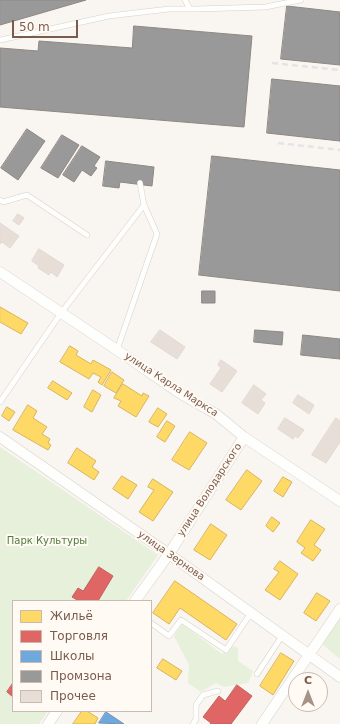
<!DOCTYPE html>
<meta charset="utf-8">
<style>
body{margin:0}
#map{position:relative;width:340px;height:724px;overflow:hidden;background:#f9f5f0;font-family:"DejaVu Sans",sans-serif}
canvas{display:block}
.legend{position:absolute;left:12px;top:600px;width:140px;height:112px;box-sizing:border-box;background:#fffaf3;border:1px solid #cabbb1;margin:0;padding:5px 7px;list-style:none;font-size:12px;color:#7a5c4d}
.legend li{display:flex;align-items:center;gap:8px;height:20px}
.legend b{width:20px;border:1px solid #cabbb1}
.north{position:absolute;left:288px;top:672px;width:40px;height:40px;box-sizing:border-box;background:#fffaf3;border:1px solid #cabbb1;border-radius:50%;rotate:0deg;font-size:11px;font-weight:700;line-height:16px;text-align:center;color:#7a5c4d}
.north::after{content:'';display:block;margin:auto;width:14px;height:18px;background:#a69286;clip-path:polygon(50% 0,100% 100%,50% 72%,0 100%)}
.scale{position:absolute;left:12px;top:20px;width:66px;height:18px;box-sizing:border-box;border:2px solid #7a5c4d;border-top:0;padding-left:5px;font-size:12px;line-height:14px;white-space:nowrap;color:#7a5c4d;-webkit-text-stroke:3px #fffaf3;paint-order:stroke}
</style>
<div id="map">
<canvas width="340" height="724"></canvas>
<ul class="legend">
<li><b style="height:11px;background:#ffd966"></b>Жильё</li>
<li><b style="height:11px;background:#e06666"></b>Торговля</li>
<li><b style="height:11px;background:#6fa8dc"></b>Школы</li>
<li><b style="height:11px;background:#999"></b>Промзона</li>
<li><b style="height:11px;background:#e6ded7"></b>Прочее</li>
</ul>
<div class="north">С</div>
<div class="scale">50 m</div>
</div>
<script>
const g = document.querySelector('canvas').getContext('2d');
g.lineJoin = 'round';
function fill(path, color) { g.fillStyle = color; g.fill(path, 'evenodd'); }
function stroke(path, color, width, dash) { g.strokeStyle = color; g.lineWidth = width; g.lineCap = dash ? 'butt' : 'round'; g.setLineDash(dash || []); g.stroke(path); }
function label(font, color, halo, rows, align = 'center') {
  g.font = font + ' "DejaVu Sans",sans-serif'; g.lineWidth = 4; g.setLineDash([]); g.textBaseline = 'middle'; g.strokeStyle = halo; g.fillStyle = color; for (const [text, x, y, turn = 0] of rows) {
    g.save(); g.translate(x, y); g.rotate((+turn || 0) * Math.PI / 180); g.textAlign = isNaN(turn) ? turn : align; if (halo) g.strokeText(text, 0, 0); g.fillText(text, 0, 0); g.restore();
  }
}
fill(new Path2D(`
 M0 447 158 555 126 601H13V711H48L39 724H0Z
 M340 614V659L322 644Z
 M182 624 222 654 233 646 238 648V661L253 671 248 683 224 687 216 683 201 692 188 683 189 665 174 636Z`), '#e7f0db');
const homes = new Path2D(`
 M0 307 28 323 21 334 0 322Z
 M70 346 78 351 76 355 91 364 93 360 111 370 102 385 98 382 101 377 93 373 89 379 60 362Z
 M112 372 124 380 116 393 104 386Z
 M53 381 72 393 67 400 48 388Z
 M123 384 142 396 143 393 149 396 136 417 118 406 121 401 114 398Z
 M93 390 101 395 92 412 84 407Z
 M28 405 37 411 33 418 47 427 42 434 50 439 48 443 51 445 48 450 13 430Z
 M7 407 15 412 9 421 2 416Z
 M158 408 167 414 158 427 149 422Z
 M167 421 175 426 165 442 157 437Z
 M190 432 207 443 189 470 172 460Z
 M77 448 96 461 92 467 99 472 94 480 68 463Z
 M247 470 262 481 241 510 226 500Z
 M122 476 137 485 128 499 113 489Z
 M283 477 292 482 283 497 274 491Z
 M153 479 173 492 153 521 139 512 154 490 148 487Z
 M272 517 280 523 273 532 266 526Z
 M311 520 325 529 314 545 321 550 313 561 301 553 305 548 297 542Z
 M211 524 227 535 210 560 194 550Z
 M280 561 298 574 280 600 265 590 279 572 274 569Z
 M175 581 237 624 226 640 180 608 169 624 153 613Z
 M317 593 330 601 316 621 304 613Z
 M281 653 294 661 273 695 260 686Z
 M163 659 182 671 176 680 157 668Z
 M82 711H87L98 718 95 724H73Z`);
fill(homes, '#ffd966');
stroke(homes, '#d7b45e', 1);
const shops = new Path2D(`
 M99 567 113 576 98 601H79L72 597 78 588 83 591Z
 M13 683V697L7 692Z
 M237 685 252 696 231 724H210L211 723 203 717 219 696 225 701Z`);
fill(shops, '#e06666');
stroke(shops, '#c1635e', 1);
const schools = new Path2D(`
 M106 712 124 724 99 723Z`);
fill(schools, '#6fa8dc');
stroke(schools, '#7291b1', 1);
const industry = new Path2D(`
 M0 0H86L0 25Z
 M287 6 340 12V65L281 59Z
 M134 26 252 36 244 127 0 107V48L38 51 39 41 132 48Z
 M272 79 340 86V141L267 133Z
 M27 129 45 141 18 180 1 168Z
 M62 135 79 145 58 178 41 168Z
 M82 146 100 157 94 166 97 168 91 176 82 170 74 182 63 175Z
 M212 156 340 170V291L199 275Z
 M106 161 154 167 152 186 120 182 119 188 103 186Z
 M202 291H215V303H202Z
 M255 330 283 332 282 345 254 342Z
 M303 335 340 339V359L301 355Z`);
fill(industry, '#999');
stroke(industry, '#908782', 1);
const building = new Path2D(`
 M18 214 24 218 19 225 13 221Z
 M0 223 19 236 10 248 2 242 0 244Z
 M39 249 64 265 57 277 51 272 49 275 38 268 39 266 32 261Z
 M160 330 185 347 177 359 151 342Z
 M221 360 237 371 222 392 210 384 221 368 218 365Z
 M254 385 266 394 261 400 265 403 258 414 242 403Z
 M298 395 314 405 309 414 293 403Z
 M285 418 304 430 298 438 295 436 293 439 278 429Z
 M336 418 340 421V442L326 463 312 455Z`);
fill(building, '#e6ded7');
stroke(building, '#e2d8d2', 1);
const service = new Path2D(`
 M185 0 190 9
 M0 40 109 16 169 9H196L265 7 301 0
 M0 200 3 202 27 195 87 235
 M117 350 157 234 144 205
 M0 402 61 313 144 205 140 183
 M151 623 169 636 181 620 226 650 251 613
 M257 674 282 636
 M193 724 196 719V705L203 695 218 691`);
const minor = new Path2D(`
 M0 272 117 350 181 394 216 414 244 437 340 501
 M0 437 169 554 340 677
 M135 601 169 554 244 437
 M48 724 57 711
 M262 724 340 609`);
stroke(service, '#d7d1cb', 6);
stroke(minor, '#d7d1cb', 11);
stroke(service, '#fefefd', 5);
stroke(minor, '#fefefd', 10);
stroke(new Path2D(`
 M272 63 340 70
 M278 143 340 150`), '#e6e3e7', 2.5, [6, 4]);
label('10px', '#7a5c4d', '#fffaf3', [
 ["улица Карла Маркса",171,385,33],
 ["улица Володарского",210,490,-57],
 ["улица Зернова",171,556,35]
]);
label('10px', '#537a41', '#fffaf3', [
 ["Парк Культуры",47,541]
]);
</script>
